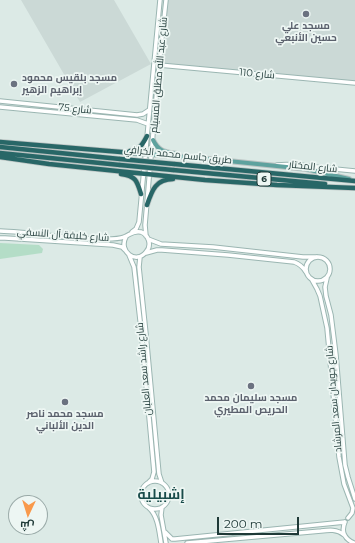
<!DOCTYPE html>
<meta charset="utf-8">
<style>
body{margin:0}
#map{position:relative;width:355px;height:543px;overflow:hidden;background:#dceae6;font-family:Montserrat,Cairo,sans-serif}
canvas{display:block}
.north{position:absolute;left:8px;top:495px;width:40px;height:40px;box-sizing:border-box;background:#edf6f3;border:1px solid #9aaaa8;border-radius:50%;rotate:184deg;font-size:11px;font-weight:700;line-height:16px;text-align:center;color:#1e3937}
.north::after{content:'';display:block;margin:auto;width:14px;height:18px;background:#f9994b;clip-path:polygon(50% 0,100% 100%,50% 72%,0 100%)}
.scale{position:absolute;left:217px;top:517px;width:82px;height:18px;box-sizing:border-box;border:2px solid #1e3937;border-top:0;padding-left:5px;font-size:12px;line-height:14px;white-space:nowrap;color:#1e3937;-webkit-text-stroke:3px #edf6f3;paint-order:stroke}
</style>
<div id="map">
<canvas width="355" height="543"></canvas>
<div class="north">ش</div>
<div class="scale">200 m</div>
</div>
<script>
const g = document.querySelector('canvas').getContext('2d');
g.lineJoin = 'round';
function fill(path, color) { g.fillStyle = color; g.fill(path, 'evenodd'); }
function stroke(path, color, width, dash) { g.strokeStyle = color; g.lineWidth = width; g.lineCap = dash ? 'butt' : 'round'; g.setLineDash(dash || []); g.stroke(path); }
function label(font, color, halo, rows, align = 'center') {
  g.font = font + ' Montserrat,Cairo,sans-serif'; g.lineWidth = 3.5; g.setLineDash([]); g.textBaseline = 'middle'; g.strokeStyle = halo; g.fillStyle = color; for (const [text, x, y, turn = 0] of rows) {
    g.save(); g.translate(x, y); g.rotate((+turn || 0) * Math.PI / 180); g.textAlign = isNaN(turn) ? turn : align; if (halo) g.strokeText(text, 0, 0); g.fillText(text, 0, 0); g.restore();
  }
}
fill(new Path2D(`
 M21 0H114L151 64 80 102Z
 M166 0H355V83L159 65Z`), '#cbd9d6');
fill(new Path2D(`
 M0 243 39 245 43 249 42 253 0 259Z`), '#b4ddc7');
const secondary = new Path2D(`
 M159 65 355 83
 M0 101 137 115 143 114 149 110
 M0 107 137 120 148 124
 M277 165C293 163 308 166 324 168 334 169 345 170 355 171
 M0 231C35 232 71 240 106 239 112 239 119 239 124 237 130 235 133 230 141 232 149 235 152 246 146 252 136 265 118 251 126 237
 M132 232 136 229 139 222 160 0
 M146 236 145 225 159 65 166 0
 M0 238H5L113 245 122 247 125 250
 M148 239 161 244 213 247 303 257H317
 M146 253 157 250H162L228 255 294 262C300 264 303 267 306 272
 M129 255 134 267 141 329 154 472 152 479 148 483
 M306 269a12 12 0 1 1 24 0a12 12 0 1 1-24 0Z
 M140 257 139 267 146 334 159 474 162 483
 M327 278 325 287 326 296 331 315 336 355 345 465 348 477 355 499
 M312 280 317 289 320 296 327 328 339 457 344 484 353 508 352 513 348 518
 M141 495a14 14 0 1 1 28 0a14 14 0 1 1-28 0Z
 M162 507 161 515 166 543
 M149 508C158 516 159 531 161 543
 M345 522C341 531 344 539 354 543
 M165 532 172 539H175L345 522
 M187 543 321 531C329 530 337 529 344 535`);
const primary = new Path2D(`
 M153 140C159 152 165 152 177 154
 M145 154 199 158 306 169 349 179`);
const highway = new Path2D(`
 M0 142 145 154
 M0 147 120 159
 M130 151C140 149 143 144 147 136
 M0 153 120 165
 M0 157 49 164 205 180 277 185 355 188
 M174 164 355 181
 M173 170 325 184
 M121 174C136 176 137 181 141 194
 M147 205C152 190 156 179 173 179`);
stroke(secondary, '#9bb6b2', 5.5);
stroke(primary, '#bcc4c3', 6);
stroke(highway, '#bcc4c3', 6);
stroke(secondary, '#fff', 3.5);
stroke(primary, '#5ea29e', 4);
stroke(highway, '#286767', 4.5);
const highwayBridge = new Path2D(`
 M120 159 174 164
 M120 165 173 170`);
stroke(highwayBridge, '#bcc4c3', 6, []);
stroke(highwayBridge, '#286767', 4.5);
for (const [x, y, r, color] of [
 [306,14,4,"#6b7280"],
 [14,84,4,"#6b7280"],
 [251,386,4,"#6b7280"],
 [65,402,4,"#6b7280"]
]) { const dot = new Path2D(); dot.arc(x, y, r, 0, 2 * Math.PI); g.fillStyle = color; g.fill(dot); stroke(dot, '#edf6f3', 1.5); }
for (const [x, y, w] of [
 [264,179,14]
]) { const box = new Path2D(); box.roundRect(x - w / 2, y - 7, w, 14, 3); g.fillStyle = '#edf6f3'; g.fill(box); stroke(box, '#1e3937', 1); }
label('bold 9px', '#1e3937', null, [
 ["6",264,179]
]);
label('bold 10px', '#5b616d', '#edf6f3', [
 ["مسجد علي",306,26],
 ["حسين الأنبعي",306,38],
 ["مسجد بلقيس محمود",22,78,"left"],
 ["إبراهيم الزهير",22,90,"left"],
 ["مسجد سليمان محمد",251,398],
 ["الحريص المطيري",251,410],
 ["مسجد محمد ناصر",65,414],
 ["الدين الألباني",65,426]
]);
label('10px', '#1e3937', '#edf6f3', [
 ["شارع 110",257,74,5],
 ["شارع عبد الله مطلق المسيلم",159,75,-85],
 ["شارع 75",75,109,6],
 ["طريق جاسم محمد الخرافي",178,155,6],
 ["شارع المختار",313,167,6],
 ["شارع خليفة آل النسفي",63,235,4],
 ["شارع راشد سعد العلبان",144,369,-95],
 ["شارع جويدان سعد المرشاد",334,399,-95]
]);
label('bold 14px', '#194c4a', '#edf6f3', [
 ["إشبيلية",161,495]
]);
</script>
